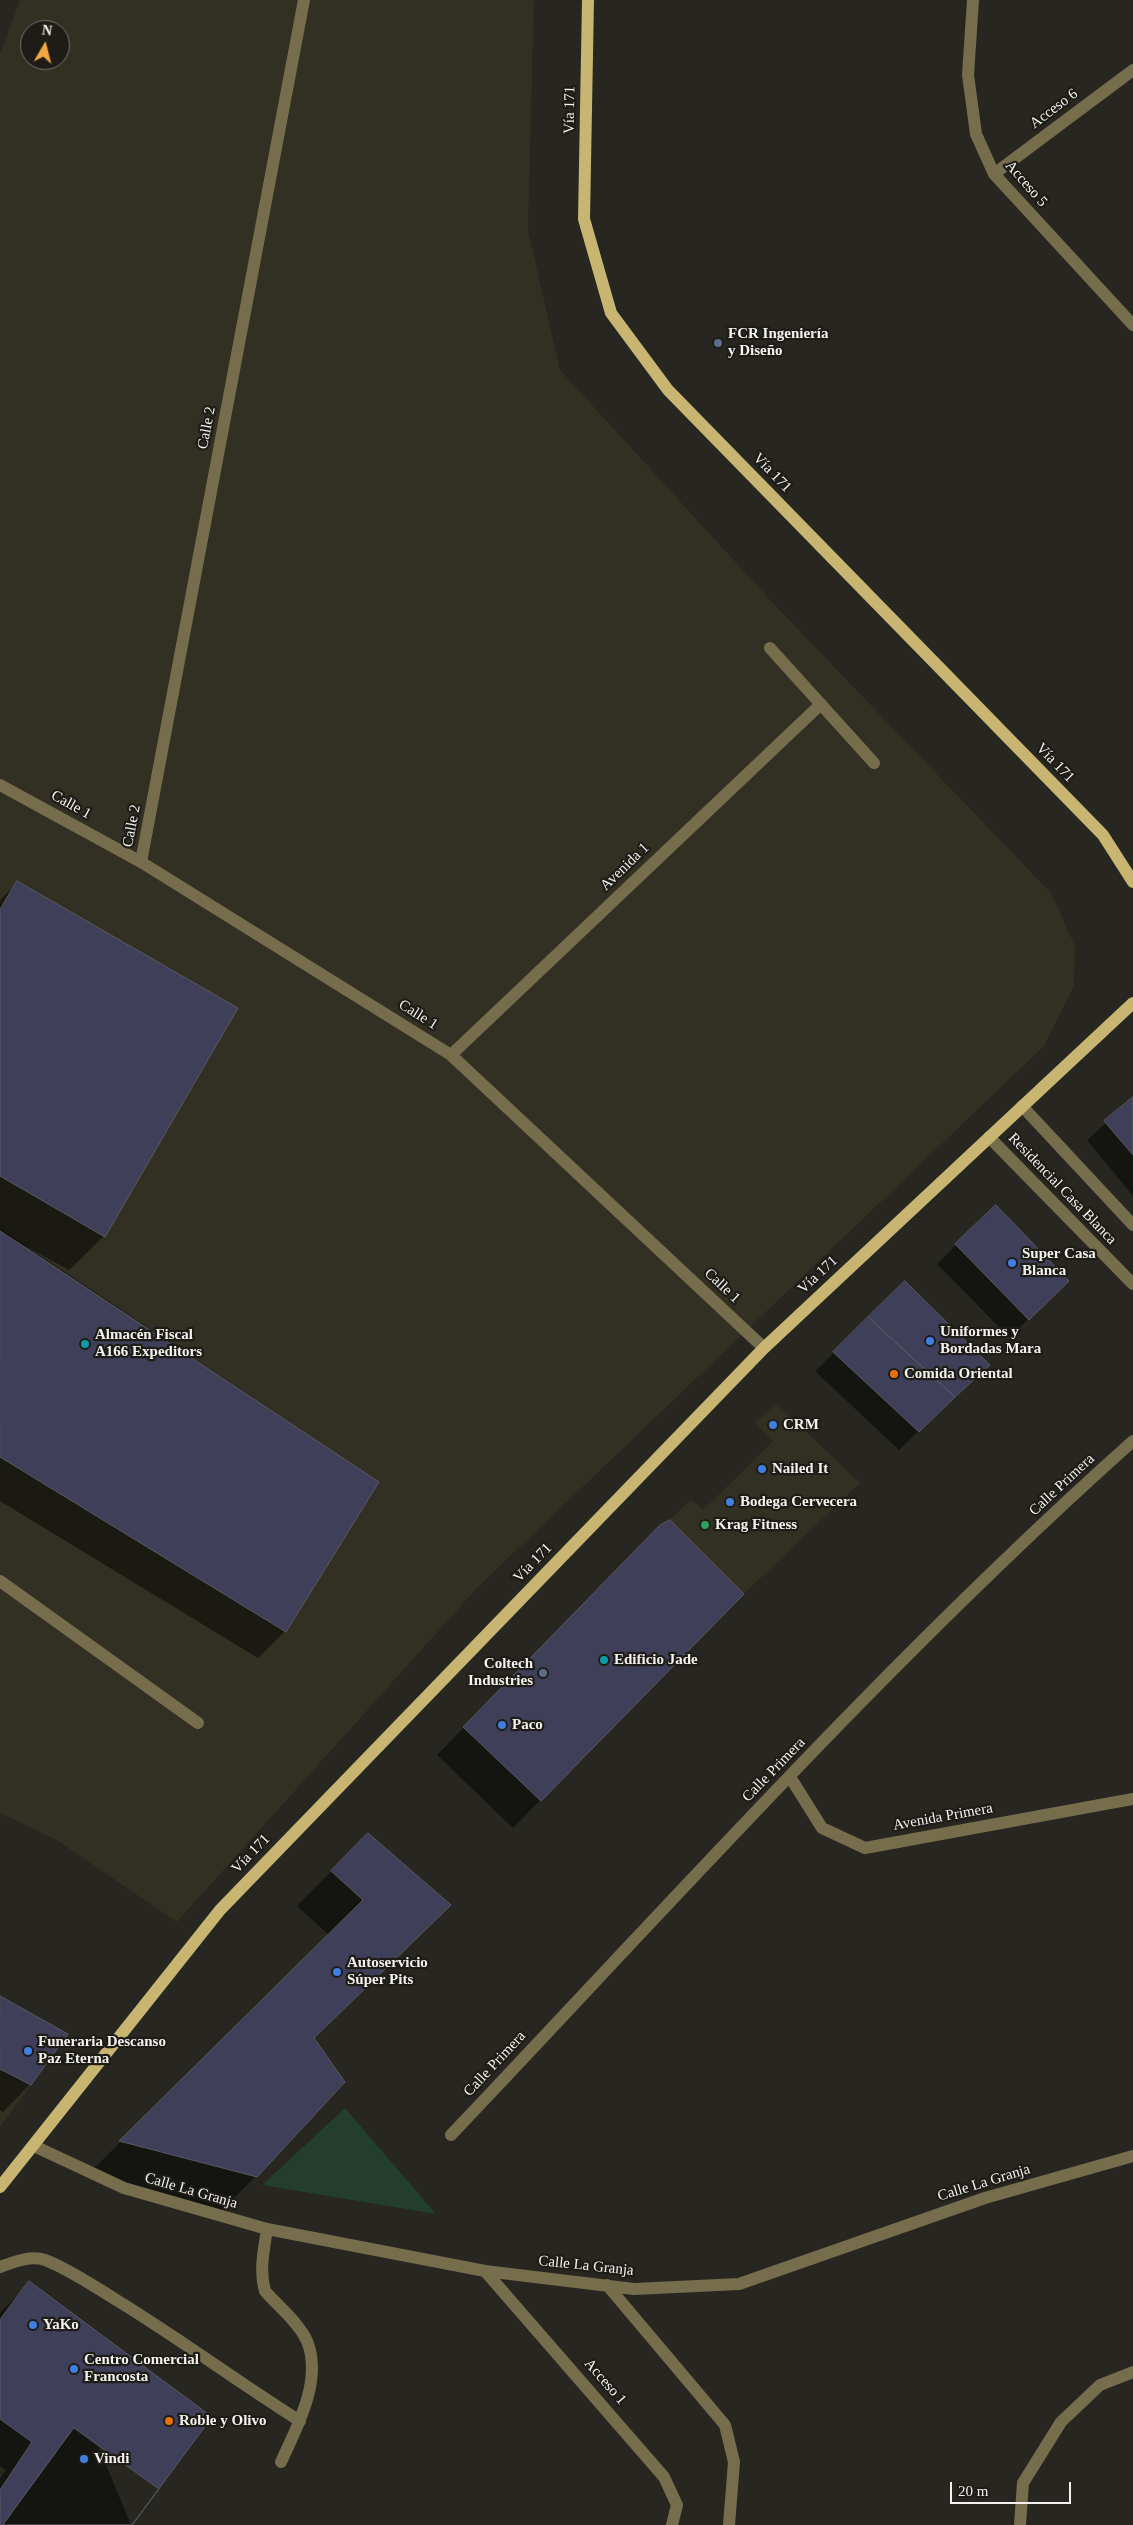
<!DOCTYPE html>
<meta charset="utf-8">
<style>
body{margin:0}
#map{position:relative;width:1133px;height:2525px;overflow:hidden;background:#272620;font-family:"Times New Roman",serif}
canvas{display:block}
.north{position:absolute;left:20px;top:20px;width:50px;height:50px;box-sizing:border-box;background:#1e1c17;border:1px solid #73726d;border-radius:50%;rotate:8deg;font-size:14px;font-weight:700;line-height:20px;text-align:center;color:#f3f2ee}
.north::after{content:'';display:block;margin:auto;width:18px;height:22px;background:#f1a640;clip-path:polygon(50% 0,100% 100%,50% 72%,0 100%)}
.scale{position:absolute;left:950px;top:2482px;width:121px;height:22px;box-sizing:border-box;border:2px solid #f3f2ee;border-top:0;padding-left:6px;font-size:15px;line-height:18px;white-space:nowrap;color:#f3f2ee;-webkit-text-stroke:4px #1e1c17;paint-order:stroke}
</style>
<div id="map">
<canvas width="1133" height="2525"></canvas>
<div class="north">N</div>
<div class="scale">20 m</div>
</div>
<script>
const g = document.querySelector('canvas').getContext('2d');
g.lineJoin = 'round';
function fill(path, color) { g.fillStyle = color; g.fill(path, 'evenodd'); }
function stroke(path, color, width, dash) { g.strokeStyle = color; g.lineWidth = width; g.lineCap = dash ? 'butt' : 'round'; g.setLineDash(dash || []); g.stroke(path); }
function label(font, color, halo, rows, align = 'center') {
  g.font = font + ' "Times New Roman",serif'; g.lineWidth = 4.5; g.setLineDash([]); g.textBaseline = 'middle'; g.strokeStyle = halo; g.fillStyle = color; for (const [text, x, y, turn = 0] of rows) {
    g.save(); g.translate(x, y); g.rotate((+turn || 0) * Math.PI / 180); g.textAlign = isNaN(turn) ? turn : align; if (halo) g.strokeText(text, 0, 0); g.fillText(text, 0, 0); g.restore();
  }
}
fill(new Path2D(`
 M20 0H534L528 230 560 370 773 603 1051 893 1075 946 1074 986 1044 1046 477 1588 177 1922 55 1839 0 1813V1231L284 1418 0 1228V54ZM30 30H60V60H30Z
 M776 1403 860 1483 744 1594 670 1520 691 1499 703 1510 773 1441 755 1423Z
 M0 2069 31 2085 0 2127Z`), '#322f23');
fill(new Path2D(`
 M345 2108 436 2214 262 2185Z`), '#233e2d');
fill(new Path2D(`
 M17 883 104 1236 69 1270 0 1232V900Z
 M1133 1099V1196L1087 1140Z
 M0 1233 285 1631 258 1658 0 1501Z
 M956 1245 1049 1300 1009 1337 937 1264Z
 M905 1283 988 1365 899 1450 815 1371Z
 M633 1554 742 1594 513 1828 437 1755Z
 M368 1835 449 1905 313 2038 256 2176 221 2211 86 2176 330 1936 297 1906Z
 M0 1997 30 2084 3 2112 0 2110Z
 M30 2283 131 2525H0V2479L6 2470 0 2466V2313Z`), '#0007');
const building = new Path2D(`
 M17 881 238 1008 105 1237 0 1176V910Z
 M1133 1097V1155L1104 1121Z
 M996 1205 1069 1281 1029 1320 955 1244Z
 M0 1231 379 1482 286 1632 0 1457Z
 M905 1281 990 1365 955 1397 868 1317Z
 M868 1317 955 1397 919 1432 833 1352Z
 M670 1520 744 1594 541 1801 463 1727 660 1525Z
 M368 1833 451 1905 314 2038 345 2082 257 2177 119 2141 363 1900 331 1871Z
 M0 1996 68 2034 31 2085 0 2069Z
 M29 2281 212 2417 132 2525H0V2490L32 2442 0 2419V2320Z
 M74 2428 159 2489 132 2525H3Z`);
fill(building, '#3f3f5a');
stroke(building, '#595960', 1);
stroke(new Path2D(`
 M973 0 968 75 976 134 994 174 1133 325
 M994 174 1133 70
 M770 648 874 763
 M0 785 141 862 451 1055 764 1348
 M141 862 304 0
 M451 1055 821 704
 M1022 1106 1133 1225
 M989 1137 1133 1284
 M0 1581 198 1723
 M790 1777 822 1828 865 1848 1133 1799
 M451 2135C674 1900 891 1657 1133 1441
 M34 2146 124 2188 267 2229 485 2271 634 2289 739 2284 985 2198 1133 2156
 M267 2229C264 2250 259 2270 265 2291 278 2306 299 2323 307 2341 323 2380 297 2427 281 2462
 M0 2267C14 2262 30 2255 45 2260 65 2267 99 2289 118 2301 180 2339 238 2382 300 2421
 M485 2271 664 2477 677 2505 672 2525
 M607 2285 725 2425 734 2462 729 2525
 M1020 2525 1023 2483 1061 2422 1100 2385 1133 2372`), '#766d4d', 12);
stroke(new Path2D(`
 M588 0 584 219 611 313 668 390 1103 835 1133 882
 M0 2187 220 1910 764 1348 1133 1003`), '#c7b571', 12);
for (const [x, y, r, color] of [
 [718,343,5,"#5c6f8a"],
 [1012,1263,5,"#3f7fe0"],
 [930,1341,5,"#3f7fe0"],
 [85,1344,5,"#0f9aa8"],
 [894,1374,5,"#e8710a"],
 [773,1425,5,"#3f7fe0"],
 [762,1469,5,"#3f7fe0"],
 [730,1502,5,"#3f7fe0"],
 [705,1525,5,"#2e9e5b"],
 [604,1660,5,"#0f9aa8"],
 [543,1673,5,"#5c6f8a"],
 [502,1725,5,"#3f7fe0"],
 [337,1972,5,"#3f7fe0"],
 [28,2051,5,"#3f7fe0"],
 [33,2325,5,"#3f7fe0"],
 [74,2369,5,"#3f7fe0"],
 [169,2421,5,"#e8710a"],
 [84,2459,5,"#3f7fe0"]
]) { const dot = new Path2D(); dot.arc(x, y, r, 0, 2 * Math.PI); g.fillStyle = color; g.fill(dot); stroke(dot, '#1e1c17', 2); }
label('15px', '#f3f2ee', '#1e1c17', [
 ["Acceso 6",1054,109,-37],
 ["Vía 171",570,110,-89],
 ["Acceso 5",1026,184,49],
 ["Calle 2",207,428,-79],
 ["Vía 171",772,473,46],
 ["Vía 171",1055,763,46],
 ["Calle 1",71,805,29],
 ["Calle 2",132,826,-79],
 ["Avenida 1",625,867,-44],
 ["Calle 1",418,1015,32],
 ["Residencial Casa Blanca",1062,1189,46],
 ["Vía 171",818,1275,-43],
 ["Calle 1",722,1286,43],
 ["Calle Primera",1062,1485,-43],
 ["Vía 171",533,1563,-46],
 ["Calle Primera",774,1770,-46],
 ["Avenida Primera",943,1817,-10],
 ["Vía 171",251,1854,-46],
 ["Calle Primera",495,2064,-47],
 ["Calle La Granja",984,2183,-17],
 ["Calle La Granja",191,2191,16],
 ["Calle La Granja",586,2266,6],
 ["Acceso 1",605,2382,49]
]);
label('bold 15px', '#f3f2ee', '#1e1c17', [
 ["FCR Ingeniería",728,334],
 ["y Diseño",728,351],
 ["Super Casa",1022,1254],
 ["Blanca",1022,1271],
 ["Uniformes y",940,1332],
 ["Bordadas Mara",940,1349],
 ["Almacén Fiscal",95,1335],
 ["A166 Expeditors",95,1352],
 ["Comida Oriental",904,1374],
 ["CRM",783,1425],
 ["Nailed It",772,1469],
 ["Bodega Cervecera",740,1502],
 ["Krag Fitness",715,1525],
 ["Edificio Jade",614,1660],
 ["Coltech",533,1664,"right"],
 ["Industries",533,1681,"right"],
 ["Paco",512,1725],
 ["Autoservicio",347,1963],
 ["Súper Pits",347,1980],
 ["Funeraria Descanso",38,2042],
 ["Paz Eterna",38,2059],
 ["YaKo",43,2325],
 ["Centro Comercial",84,2360],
 ["Francosta",84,2377],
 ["Roble y Olivo",179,2421],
 ["Vindi",94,2459]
], 'left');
</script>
